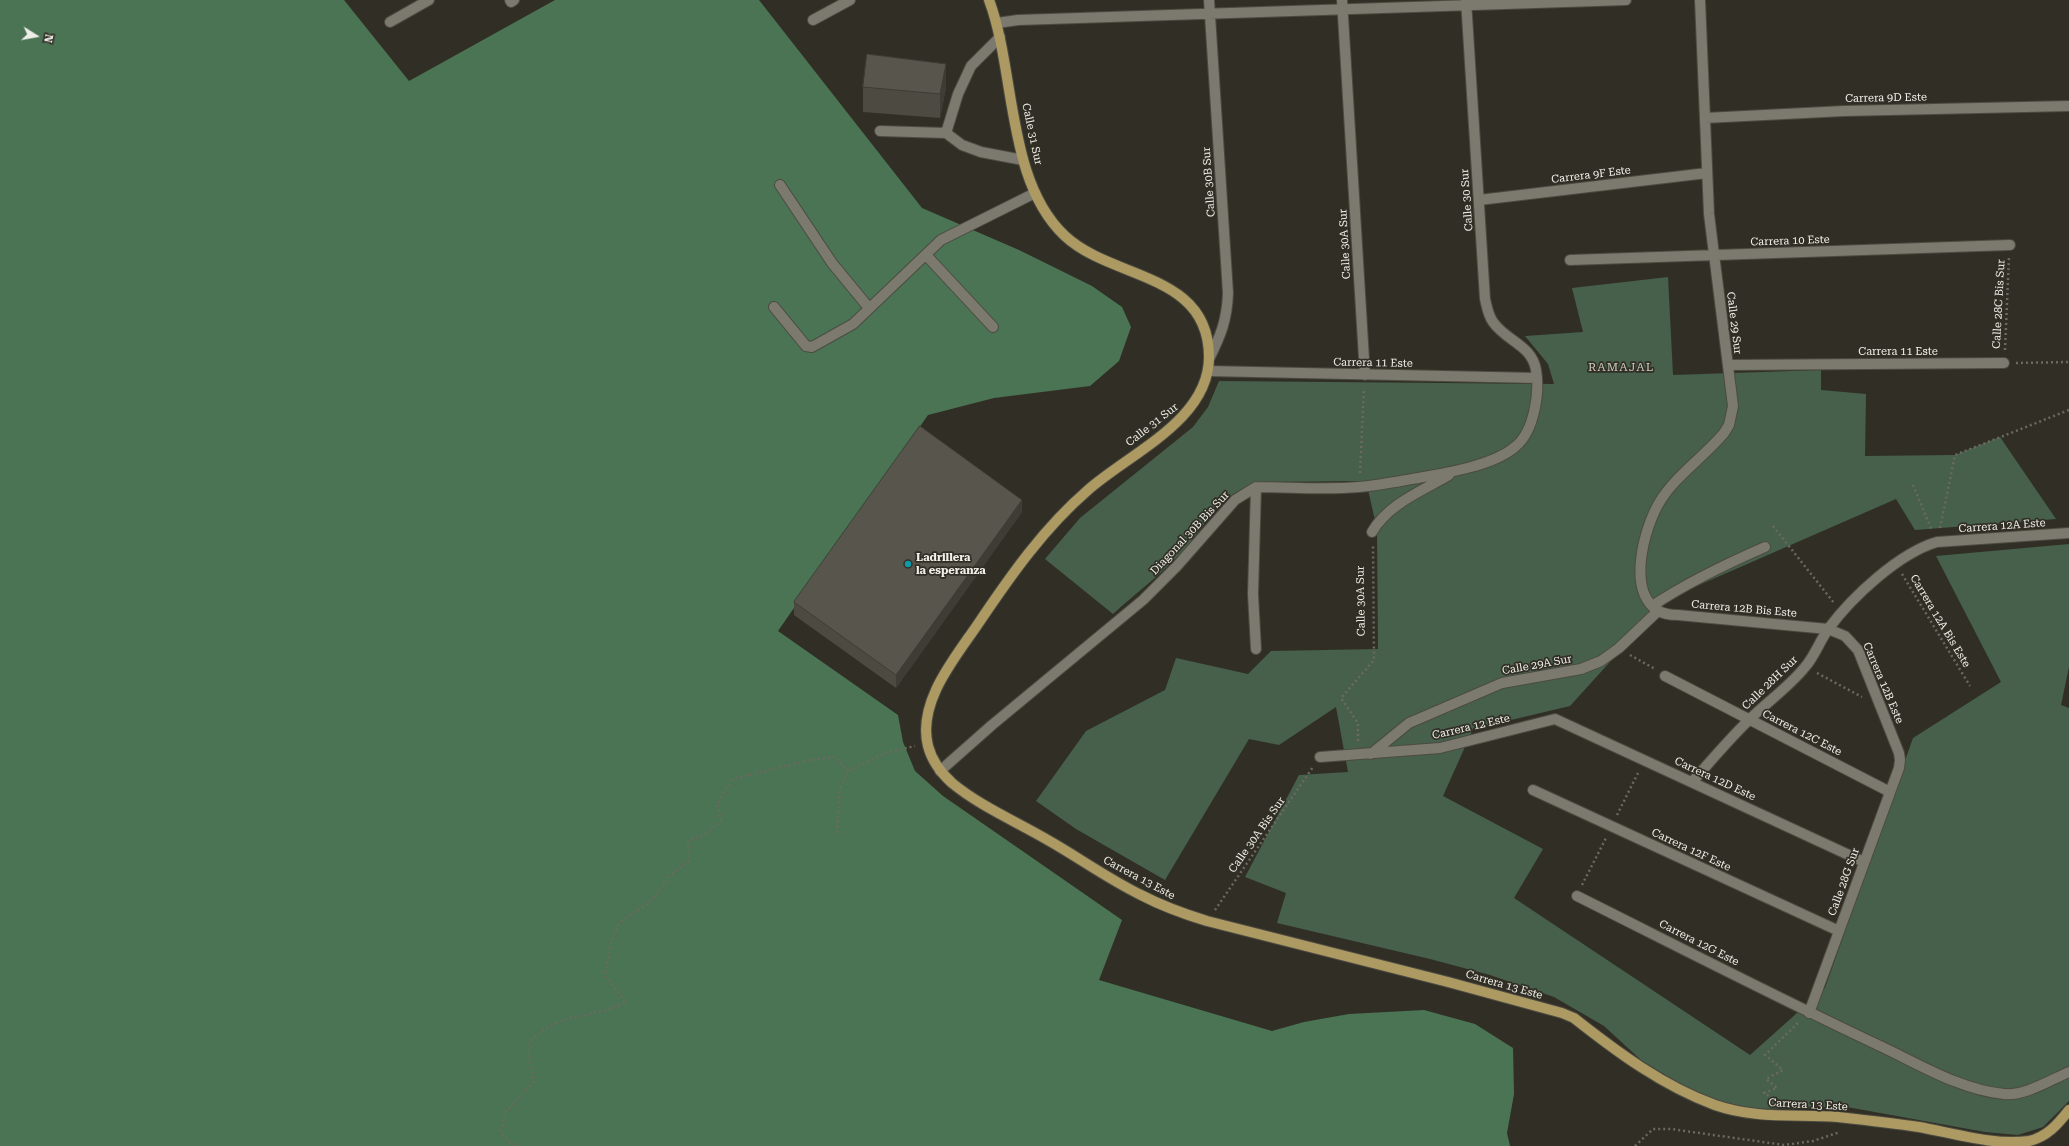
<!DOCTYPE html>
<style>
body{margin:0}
#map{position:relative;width:2069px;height:1146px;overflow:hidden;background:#312f25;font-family:"Roboto Serif",serif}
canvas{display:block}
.north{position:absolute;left:16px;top:16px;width:40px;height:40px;-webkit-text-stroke:3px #312f25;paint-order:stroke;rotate:101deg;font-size:11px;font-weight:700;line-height:16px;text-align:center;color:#efeee8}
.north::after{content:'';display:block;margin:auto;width:14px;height:18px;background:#efeee8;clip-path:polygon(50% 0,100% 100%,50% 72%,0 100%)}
</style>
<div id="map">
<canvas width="2069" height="1146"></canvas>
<div class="north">N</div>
</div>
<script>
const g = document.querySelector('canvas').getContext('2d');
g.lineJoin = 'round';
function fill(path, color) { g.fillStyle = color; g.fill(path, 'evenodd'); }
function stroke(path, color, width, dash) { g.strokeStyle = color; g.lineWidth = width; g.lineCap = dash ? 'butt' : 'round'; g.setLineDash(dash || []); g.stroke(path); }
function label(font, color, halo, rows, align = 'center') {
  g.font = font + ' "Roboto Serif",serif'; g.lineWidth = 3.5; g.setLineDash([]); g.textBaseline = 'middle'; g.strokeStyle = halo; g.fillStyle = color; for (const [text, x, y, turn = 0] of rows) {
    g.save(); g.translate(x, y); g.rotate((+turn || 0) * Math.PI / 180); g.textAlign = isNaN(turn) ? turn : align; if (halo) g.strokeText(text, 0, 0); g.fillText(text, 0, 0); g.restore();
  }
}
fill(new Path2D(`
 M1668 277 1673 375 1821 370V390L1866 394 1865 456 1955 455 2000 437 2056 519 1915 530 1896 499 1667 599 1570 706 1473 729 1443 796 1543 849 1514 898 1750 1055 1825 988 1913 738 2001 682 1936 556 2069 544V667L2061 705 2069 708V1101L2043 1127 2018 1135 1985 1132 1847 1107 1754 1109 1715 1100 1683 1086 1641 1060 1604 1026 1554 997 1490 975 1430 959 1277 923 1286 893 1245 877 1299 775 1348 772 1336 707 1279 745 1249 739 1165 880 1076 829 1036 801 1086 731 1165 690 1176 658 1248 674 1271 651 1378 649 1377 529 1366 481 1263 482C1218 491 1208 525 1180 554 1159 576 1135 594 1113 614L1045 559 1080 518 1193 427 1208 407 1219 381 1554 384 1548 364 1525 336 1583 332 1572 288Z`), '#46604c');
fill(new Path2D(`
 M0 0H344L409 81 555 0H759L922 208 1019 250 1092 286 1122 307 1131 327 1119 361 1090 386 994 398 928 415 778 631 898 715 903 742 915 771 943 796 1122 920 1099 980 1272 1031 1304 1022 1349 1014 1424 1010 1475 1024 1513 1048 1514 1094 1507 1133 1510 1146H0Z`), '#4a7454');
const minor = new Path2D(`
 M510 0 511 2 514 0
 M1209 0 1228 293C1227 320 1221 335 1209 359
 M1342 0 1365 375
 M1700 0 1709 214 1733 406 1729 425 1724 433C1705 456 1674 477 1659 503 1644 529 1627 590 1657 610 1663 614 1671 615 1678 615L1828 629 1845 636 1858 650 1899 753 1900 760 1899 768 1809 1013
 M813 20 850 0
 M390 22 429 0
 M997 23 1018 20 1626 0
 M1705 118 1844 111 2069 106
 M880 131 946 133 962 145 981 152 1023 160
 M946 133 958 94 971 66 1000 37
 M780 185 832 263 869 308
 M1479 200 1707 173
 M926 255 993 327
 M1570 260 2010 245
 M774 307 806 346 812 347 853 324 941 240 1035 193
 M1728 365 2004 363
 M1208 371 1537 378
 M1372 532C1388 504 1422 491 1449 475
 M1652 606C1688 582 1726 564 1765 547
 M1256 649 1253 594 1256 487
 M1665 676 1890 792
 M1371 754 1409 723 1502 683 1581 669 1601 661 1619 648 1658 611
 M1320 757 1440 748 1555 719 1864 862
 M940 771 992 725 1143 600 1177 566 1235 500 1256 487C1290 487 1325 490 1359 487 1373 486 1387 483 1401 481 1433 475 1492 468 1516 446 1534 431 1540 393 1536 370 1532 345 1506 341 1493 322 1488 315 1487 307 1485 299L1466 0
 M1692 782C1711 761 1729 739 1750 719 1767 702 1789 687 1805 667 1815 656 1820 640 1829 628 1852 597 1899 553 1937 542L2069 533
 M1533 790 1839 931
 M1577 896C1677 946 1776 997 1878 1045 1917 1063 1960 1090 2004 1094 2025 1096 2050 1080 2069 1072`);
const major = new Path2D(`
 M989 0C1016 72 1006 181 1065 236 1112 280 1209 272 1209 357 1209 420 1130 453 1088 490 1044 528 1011 575 978 624 955 658 917 702 928 746 932 761 941 773 952 783 980 806 1015 821 1046 839 1078 857 1108 879 1141 895 1162 906 1184 914 1207 921L1448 982 1562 1013 1574 1018C1617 1052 1663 1086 1715 1105 1755 1119 1796 1114 1838 1117 1865 1120 1892 1123 1919 1127 1952 1133 1996 1146 2029 1141 2047 1137 2058 1124 2069 1110`);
stroke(minor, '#4c4b42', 12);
stroke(major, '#4c4b42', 12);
stroke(new Path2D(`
 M2005 350 2009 257
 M2016 363 2069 362
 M1360 473 1364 388
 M1913 485 1932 531
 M1773 526 1834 603
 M1940 528 1955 455 2069 410
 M1902 574 1970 686
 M1630 655 1655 669
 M1817 673 1862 697
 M1358 741V723L1341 698 1374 660 1373 544
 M1617 815 1639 771
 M837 833 840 790 848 771 886 753 915 746
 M1582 885 1606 838
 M1215 910 1313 767
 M1777 1101 1764 1093 1777 1088 1766 1079 1783 1070 1765 1055 1797 1024V1022
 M520 1146 510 1143 501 1132 505 1113 534 1081 527 1045C532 1040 537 1034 543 1030 568 1014 600 1016 626 1002L605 976 611 941 620 922 647 904 658 893 669 877 689 860 688 841 704 835 721 821 717 804 733 779 810 760 834 757 848 771
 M1635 1146 1653 1129H1671L1784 1145 1813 1141 1840 1132`), '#6b6960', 2.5, [2, 3]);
stroke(minor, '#7c7a6f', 10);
stroke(major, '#ad9962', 10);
fill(new Path2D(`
 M863 87 946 88 940 118 863 112Z
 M1022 512 896 688 794 615V602Z`), '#4c4a41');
fill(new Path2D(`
 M946 64V88L940 118V94Z
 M1022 500V512L896 688V675Z`), '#3e3c35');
const building = new Path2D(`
 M867 54 946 64 940 94 863 87Z
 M920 426 1022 500 896 675 794 602Z`);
fill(building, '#58564c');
stroke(building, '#3e3c35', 1);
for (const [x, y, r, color] of [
 [908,564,4,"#0f9aa8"]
]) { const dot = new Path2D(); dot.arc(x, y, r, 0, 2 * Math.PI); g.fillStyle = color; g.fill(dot); stroke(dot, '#312f25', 1.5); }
label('11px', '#efeee8', '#312f25', [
 ["Carrera 9D Este",1886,98,-1],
 ["Calle 31 Sur",1032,134,78],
 ["Carrera 9F Este",1591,175,-7],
 ["Calle 30B Sur",1209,182,-94],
 ["Calle 30 Sur",1467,200,-94],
 ["Carrera 10 Este",1790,241,-2],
 ["Calle 30A Sur",1345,244,-93],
 ["Calle 28C Bis Sur",1999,304,-87],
 ["Calle 29 Sur",1734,323,83],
 ["Carrera 11 Este",1898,352],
 ["Carrera 11 Este",1373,363,1],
 ["Calle 31 Sur",1152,425,-38],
 ["Carrera 12A Este",2002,526,-4],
 ["Diagonal 30B Bis Sur",1190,533,-47],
 ["Calle 30A Sur",1361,601,-91],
 ["Carrera 12B Bis Este",1744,609,5],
 ["Carrera 12A Bis Este",1940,621,59],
 ["Calle 29A Sur",1537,665,-10],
 ["Calle 28H Sur",1770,683,-44],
 ["Carrera 12B Este",1883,683,67],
 ["Carrera 12 Este",1471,727,-13],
 ["Carrera 12C Este",1802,733,27],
 ["Carrera 12D Este",1715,779,25],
 ["Calle 30A Bis Sur",1257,835,-55],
 ["Carrera 12F Este",1691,850,25],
 ["Carrera 13 Este",1139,878,28],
 ["Calle 28G Sur",1844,882,-70],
 ["Carrera 12G Este",1699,943,27],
 ["Carrera 13 Este",1504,985,16],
 ["Carrera 13 Este",1808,1105,3]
]);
label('bold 11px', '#efeee8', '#312f25', [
 ["Ladrillera",916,558],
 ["la esperanza",916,571]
], 'left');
g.letterSpacing = '1px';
label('12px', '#cdcbbf', '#312f25', [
 ["RAMAJAL",1621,367]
]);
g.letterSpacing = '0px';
</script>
